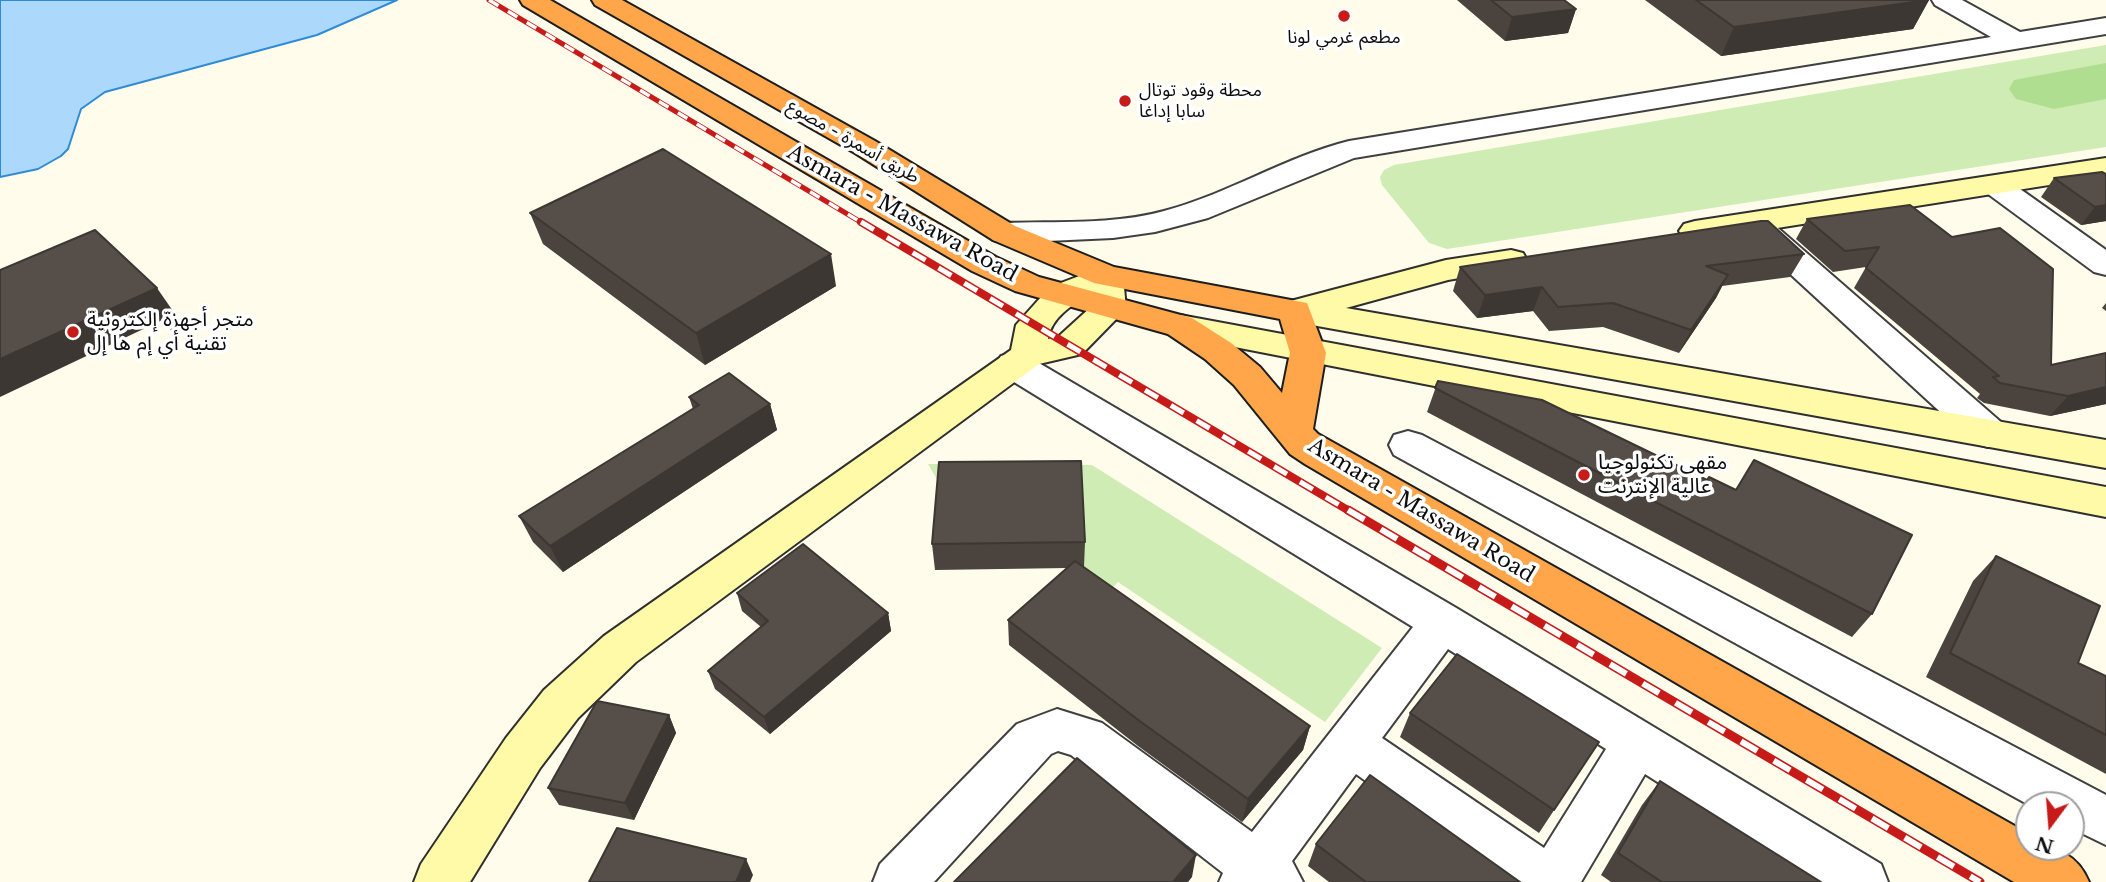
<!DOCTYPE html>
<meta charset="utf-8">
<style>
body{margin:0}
#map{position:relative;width:2106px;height:882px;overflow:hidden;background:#fffcec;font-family:"Libre Baskerville",serif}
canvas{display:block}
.north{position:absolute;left:2015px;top:791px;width:70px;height:70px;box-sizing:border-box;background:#fff;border:2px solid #9e9e9e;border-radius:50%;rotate:196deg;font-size:19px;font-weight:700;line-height:28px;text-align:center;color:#0d0d0d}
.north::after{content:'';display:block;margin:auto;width:24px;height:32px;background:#c71b1a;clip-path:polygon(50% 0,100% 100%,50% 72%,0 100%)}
</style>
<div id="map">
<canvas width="2106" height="882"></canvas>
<div class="north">N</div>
</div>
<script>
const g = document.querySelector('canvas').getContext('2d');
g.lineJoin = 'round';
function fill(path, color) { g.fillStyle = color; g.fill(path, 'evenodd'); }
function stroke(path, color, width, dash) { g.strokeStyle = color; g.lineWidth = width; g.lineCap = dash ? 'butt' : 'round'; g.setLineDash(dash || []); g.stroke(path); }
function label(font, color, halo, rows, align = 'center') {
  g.font = font + ' "Libre Baskerville","Noto Sans Arabic",serif'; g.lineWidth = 7; g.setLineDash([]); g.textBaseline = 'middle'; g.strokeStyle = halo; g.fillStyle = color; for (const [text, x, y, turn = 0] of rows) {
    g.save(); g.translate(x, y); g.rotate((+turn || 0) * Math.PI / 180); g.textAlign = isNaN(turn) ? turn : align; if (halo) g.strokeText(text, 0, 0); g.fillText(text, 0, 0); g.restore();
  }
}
fill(new Path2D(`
 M2106 45V147L1447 249 1429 243 1382 185 1380 177 1384 170 1394 165Z
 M928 464 1092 465 1382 648 1325 722 1118 582 1097 603 1084 568 942 488Z`), '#ceecb3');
fill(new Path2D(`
 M2106 63V99L2054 109 2016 99 2009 89 2014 80Z`), '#b0de91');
const water = new Path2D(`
 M0 0H397L317 35 105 92 81 109 68 149 61 156 38 169 0 177Z`);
fill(water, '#acd9fb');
stroke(water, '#2e8bd7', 2);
const street = new Path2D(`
 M1932 0H1962L2020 32 2106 18V34L1354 158 1208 218 1155 232 1113 238 1004 243 993 240 988 233 993 226 1004 223C1056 221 1113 225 1164 211 1228 194 1285 157 1349 141L1991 37 1935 5Z
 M1995 176 2006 179 2106 250V275L2094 272 1984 191 1980 185 1984 179Z
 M1760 219 1771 222 2002 423 2007 433 2002 443 1988 447 1974 443 1749 236 1744 229 1749 222Z
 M1014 353 1027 356 1458 609 1881 864 1888 882H1815L1645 774 1581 882H1505L1356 774 1292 861 1303 882H1219L1223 873 1071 755 1058 751 1051 754 934 882H873L880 864 1017 724 1057 709 1102 723 1252 832 1413 627 1001 374 996 365 1001 356ZM1448 649 1606 749 1544 848 1382 738Z
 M1408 431 1422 435 2106 795V845L2071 828V805H2029L1394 455 1389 445 1394 435Z`);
const secondary = new Path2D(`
 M2106 158V176L1695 241 1684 238 1679 231 1684 224 1695 221Z
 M1511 250 1523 253 1527 260 1523 267 1448 280 1346 308 2106 440V468L1295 322 1283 319 1278 311 1283 303 1446 260Z
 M1106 266 1118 269 1123 276 1126 309 1082 354 1039 364 636 662 578 718 540 768 470 882H414L421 864 506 738 544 690 604 636 1011 350 1016 325 1050 287ZM1091 295 1092 306 1058 337 1048 339C1051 318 1073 303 1091 295Z
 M1180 315 2106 487V517L1168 334 1163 326 1168 318Z`);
const highway = new Path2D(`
 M520 0H550L996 257 1039 277 1192 318 1231 343 1260 367 1282 393 1290 353 1280 319 1094 283 993 240 855 153 595 5 592 0H622L875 141 1015 226 1114 267 1307 303 1326 353 1313 429 1318 434 2029 834V847C2058 847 2077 854 2089 882H2014L1305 464 1290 454 1234 385 1205 359 1168 334 1015 291 972 271 523 5Z`);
stroke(street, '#404040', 4);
stroke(secondary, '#2f2f2f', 4);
stroke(highway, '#1e1e1e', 4);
fill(street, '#fff');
fill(secondary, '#fffaa7');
fill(highway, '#ffa64a');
const railFar2 = new Path2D(`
 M489 0 864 224`);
const railFar1 = new Path2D(`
 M861 222 1351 512`);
const rail = new Path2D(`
 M1348 510 1980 882`);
stroke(railFar2, '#c71b1a', 5);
stroke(railFar1, '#c71b1a', 8);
stroke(rail, '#c71b1a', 9);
stroke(railFar2, '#fff', 3.5, [11]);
stroke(railFar1, '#fff', 5, [15]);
stroke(rail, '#fff', 6, [19]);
fill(new Path2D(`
 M1457 0H1564L1576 9 1568 33 1505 41Z
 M1645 0H1929L1913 29 1721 56Z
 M2106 174V221L2081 225 2041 197 2054 178Z
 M1910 205 2051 365 2106 353V404L2050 416 1984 403 1977 398 1980 394 1854 288 1866 267 1833 272 1796 239 1807 219Z
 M530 213 836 286 705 365 543 244Z
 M1804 254 1790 277 1722 286 1716 298 1679 353 1603 327 1549 331 1533 311 1477 318 1453 291 1460 267Z
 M2106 303V311L2102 308Z
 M1438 381 1736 490 1754 460 1872 614 1852 637 1427 412Z
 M689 397 770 404 777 430 563 572 533 542 519 516 693 409Z
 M1085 542 1084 567 1310 726 1303 750 1242 822 1138 746 1009 645 1008 620 1067 568 935 570 932 544Z
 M1996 556 2078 663 2106 676V774L1926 677 1973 581Z
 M737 593 888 613 891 631 770 734 715 689 708 671 761 627 742 611Z
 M1410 713 1599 742 1539 833 1400 737Z
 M669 715 676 733 634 820 559 805 548 788Z
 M1660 781 1821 882H1611L1601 875 1642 805Z
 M1316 844 1520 882H1329L1308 866Z`), '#4a433e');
fill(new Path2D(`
 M1929 0 1913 29 1721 56 1734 27Z
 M1576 9 1568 33 1505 41 1512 17Z
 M2106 205V221L2081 225 2095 207Z
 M831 254 836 286 705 365 696 333Z
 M1728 275 1716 298 1679 353 1691 330Z
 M1542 287 1533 311 1477 318 1485 295Z
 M157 288 175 314 0 397V359Z
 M2106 387V404L2050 416 2068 396Z
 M770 404 777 430 563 572 550 546Z
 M888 613 891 631 770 734 764 717Z
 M669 715 676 733 634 820 625 803Z
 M1310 726 1303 750 1242 822 1248 799Z
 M1196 855 1192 877 1188 882H1173Z
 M746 859 753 875 750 882H736Z`), '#3c3732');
const building = new Path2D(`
 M1491 0H1564L1576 9 1512 17Z
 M1696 0H1928L1734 27Z
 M663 149 831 254 696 333 530 213Z
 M2102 172 2106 174V205L2095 207 2054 178Z
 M1910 205 1952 237 2000 228 2053 269 2051 365 2106 353V387L2068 396 2000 383 1993 377 1999 376 1866 268 1879 247 1845 251 1807 219Z
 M1761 221H1768L1804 254 1706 266 1728 275 1691 330 1613 303 1558 307 1542 287 1485 295 1460 267Z
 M95 230 157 288 0 359V270Z
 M729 373 770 404 550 546 519 516 699 405 689 397Z
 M1438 381 1542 400 1707 480 1709 477 1736 490 1754 460 1912 535 1872 614 1435 388Z
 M1081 461 1085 542 932 544 939 462Z
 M803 544 888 613 764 717 708 671 768 621 737 593Z
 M1996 556 2100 606 2078 663 2106 676V735L1950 653Z
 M1075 561 1310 726 1248 799 1141 722 1008 620Z
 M1457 654 1599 742 1554 810 1410 713Z
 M597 701 669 715 625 803 548 788Z
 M1077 758 1196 855 1173 882H954Z
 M1370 775 1520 882H1366L1316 844Z
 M1660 781 1821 882H1662L1618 853Z
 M617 828 746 859 736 882H589Z`);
fill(building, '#564e48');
stroke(building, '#3c3732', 2);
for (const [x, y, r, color] of [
 [1344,16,7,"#c71b1a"],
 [1125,101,7,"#c71b1a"],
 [73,332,7,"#c71b1a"],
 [1584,475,7,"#c71b1a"]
]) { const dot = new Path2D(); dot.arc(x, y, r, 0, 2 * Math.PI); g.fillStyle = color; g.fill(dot); stroke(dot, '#fff', 2.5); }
label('18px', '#0d0d0d', '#fff', [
 ["مطعم غرمي لونا",1344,38],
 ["محطة وقود توتال",1139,91,"left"],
 ["سابا إداغا",1139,112,"left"]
]);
label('18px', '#0d0d0d', '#fff', [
 ["طريق أسمرة - مصوع",853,142,30]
]);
label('21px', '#0d0d0d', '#fff', [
 ["Asmara - Massawa Road",902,214,29],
 ["Asmara - Massawa Road",1421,511,31]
]);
label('21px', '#0d0d0d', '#fff', [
 ["متجر أجهزة إلكترونية",87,320],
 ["تقنية أي إم ها إل",87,344],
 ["مقهى تكنولوجيا",1598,463],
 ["عالية الإنترنت",1598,487]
], 'left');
</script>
